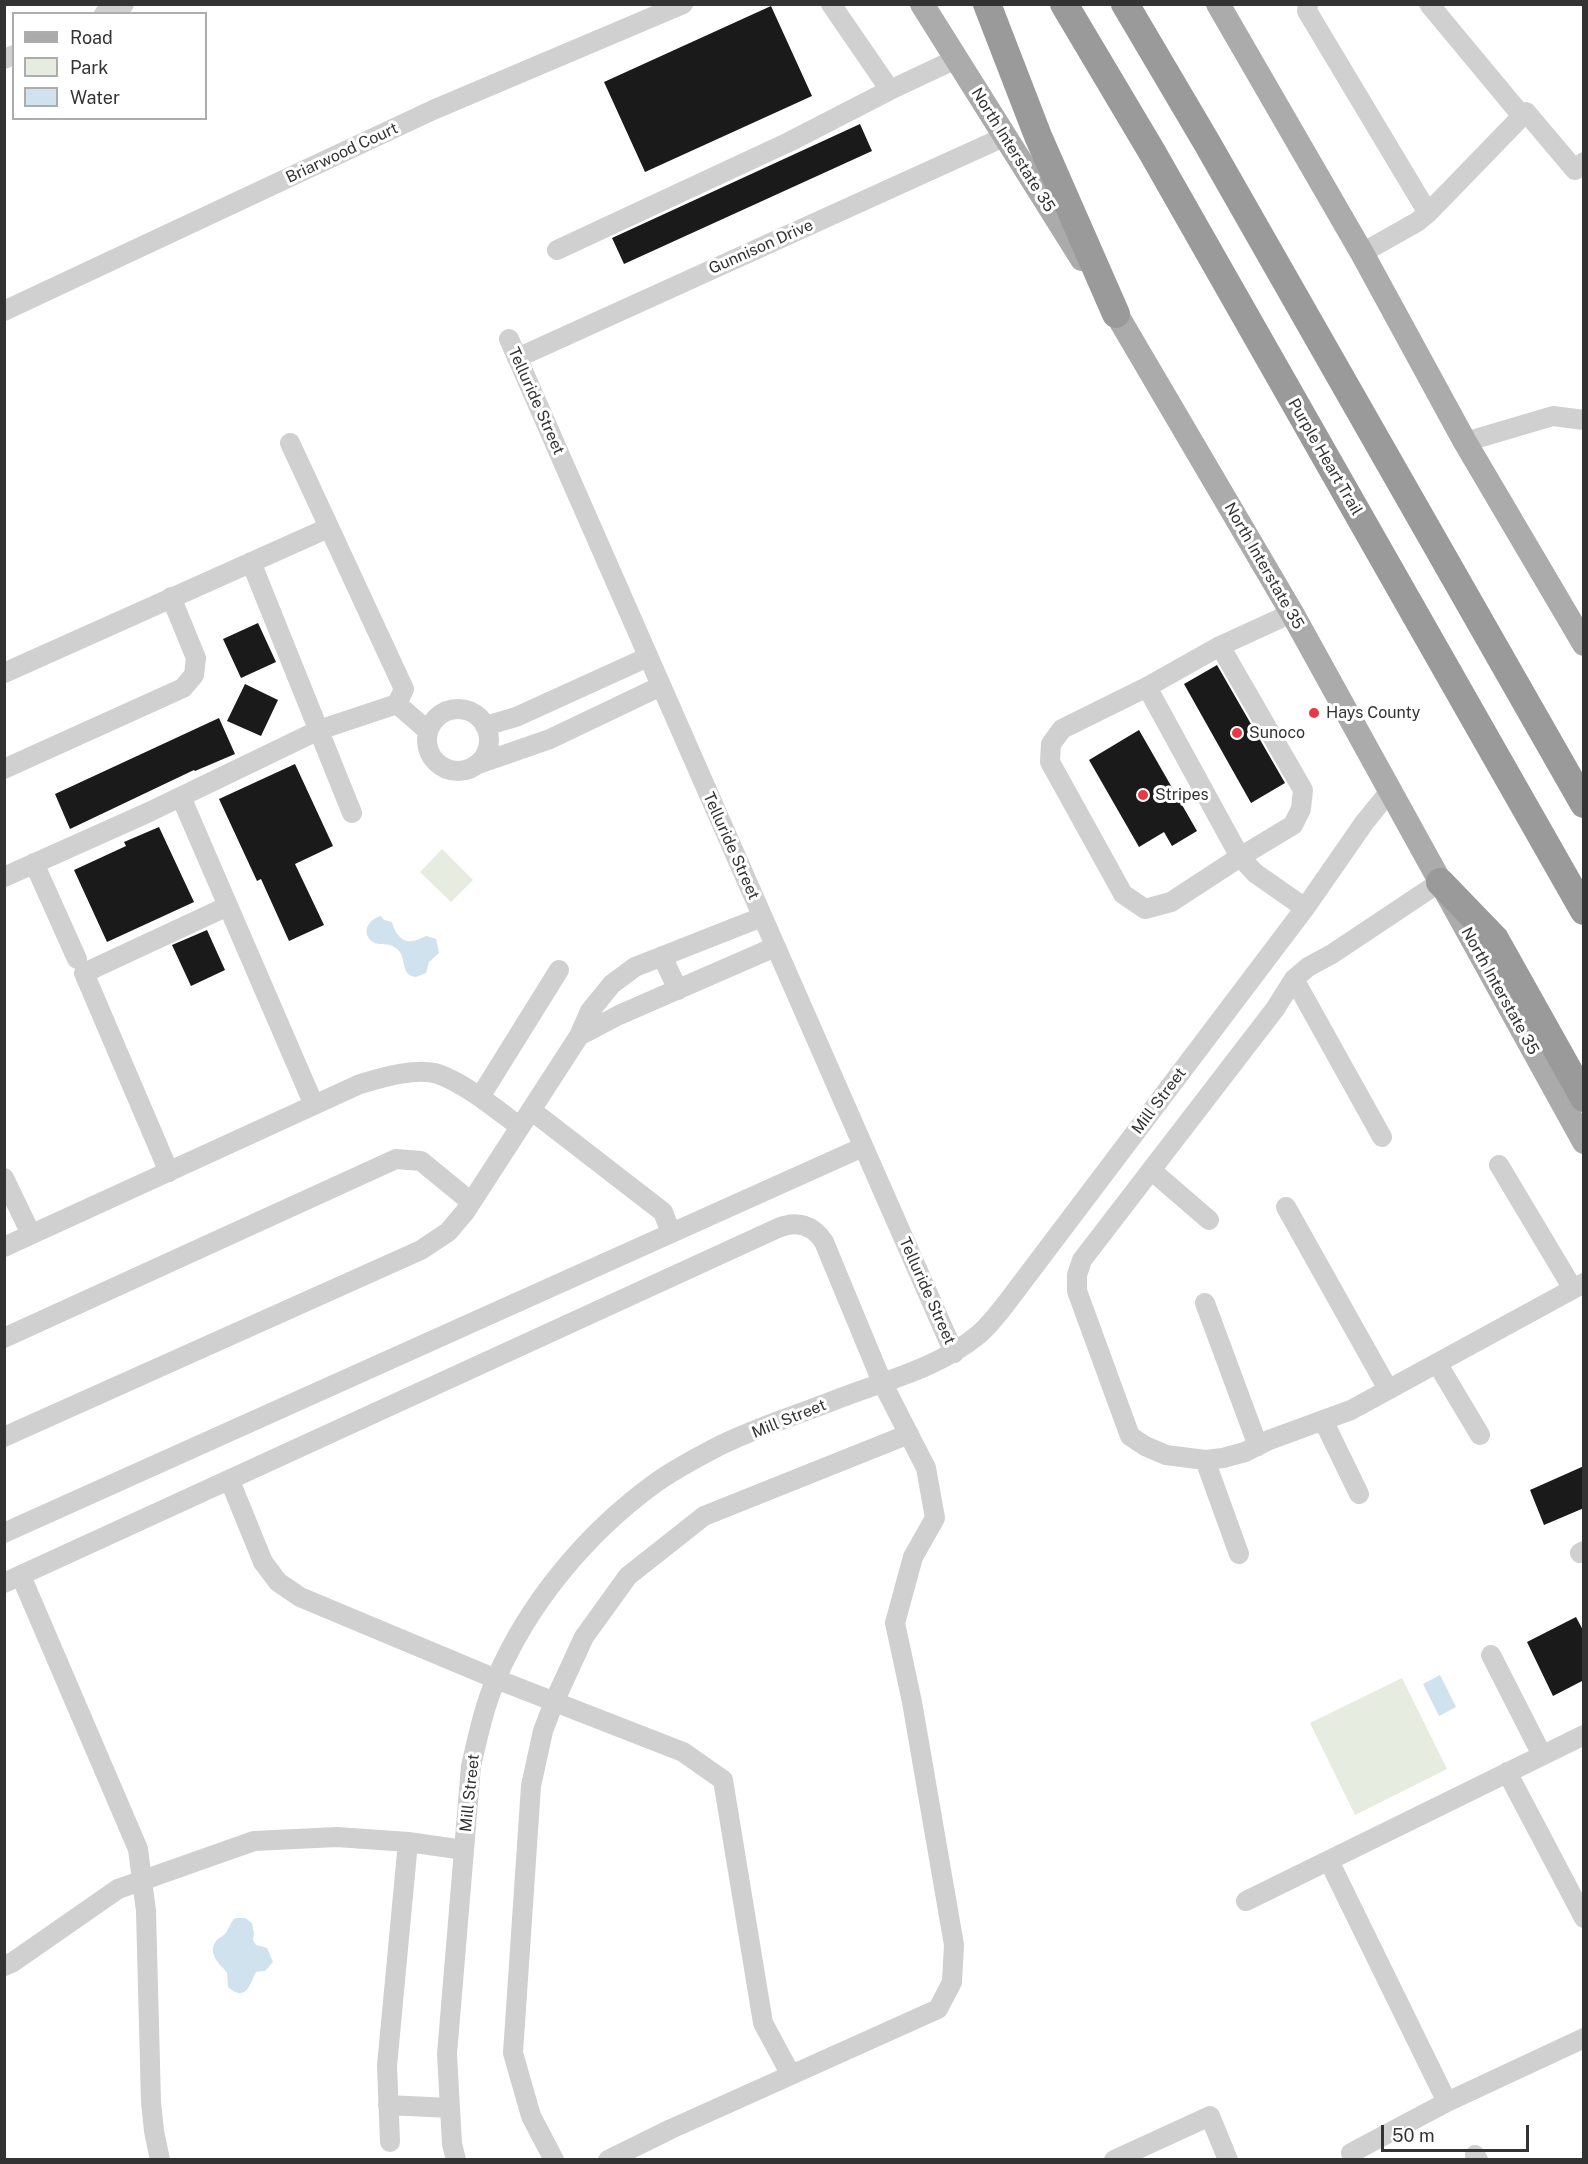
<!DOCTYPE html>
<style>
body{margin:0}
#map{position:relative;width:1588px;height:2164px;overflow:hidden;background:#fff;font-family:"Public Sans",sans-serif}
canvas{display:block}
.frame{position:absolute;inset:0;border:6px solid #333;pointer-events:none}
.legend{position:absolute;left:12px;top:12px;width:195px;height:108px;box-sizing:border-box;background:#fff;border:2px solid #adadad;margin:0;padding:8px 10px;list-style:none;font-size:18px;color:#333}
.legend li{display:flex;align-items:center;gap:12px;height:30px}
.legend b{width:30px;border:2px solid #adadad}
.scale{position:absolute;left:1381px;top:2125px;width:148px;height:27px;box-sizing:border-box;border:3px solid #333;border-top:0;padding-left:8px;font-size:18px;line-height:21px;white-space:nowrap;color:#333;-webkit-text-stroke:4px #fff;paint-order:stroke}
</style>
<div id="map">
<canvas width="1588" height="2164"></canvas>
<div class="frame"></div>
<ul class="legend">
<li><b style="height:8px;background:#ababab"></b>Road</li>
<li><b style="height:16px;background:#e6ecdf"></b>Park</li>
<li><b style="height:16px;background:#cfe2ee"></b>Water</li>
</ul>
<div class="scale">50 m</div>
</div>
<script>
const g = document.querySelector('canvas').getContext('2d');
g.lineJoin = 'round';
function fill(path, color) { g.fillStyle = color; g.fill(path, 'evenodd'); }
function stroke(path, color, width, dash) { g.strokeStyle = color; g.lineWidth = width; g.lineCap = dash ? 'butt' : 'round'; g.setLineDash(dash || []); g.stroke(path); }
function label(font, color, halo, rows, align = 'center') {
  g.font = font + ' "Public Sans",sans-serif'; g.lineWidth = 6; g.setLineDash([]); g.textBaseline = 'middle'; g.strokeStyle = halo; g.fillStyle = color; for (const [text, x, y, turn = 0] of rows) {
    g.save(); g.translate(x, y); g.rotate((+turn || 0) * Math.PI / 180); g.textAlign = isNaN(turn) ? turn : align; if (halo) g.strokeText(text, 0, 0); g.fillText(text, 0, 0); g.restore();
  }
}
fill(new Path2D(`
 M442 849 473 880 451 902 420 872Z
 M1402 1678 1447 1769 1355 1815 1310 1723Z`), '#e6ecdf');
fill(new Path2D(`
 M381 916 384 920 392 922C394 931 401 943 412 941 417 941 422 937 427 936L436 939 439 953 429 962 426 973 416 977C399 975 408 958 397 949 389 942 383 946 375 943 359 935 368 919 381 916Z
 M1440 1675 1456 1707 1439 1716 1423 1684Z
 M235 1918H245L252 1923 254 1933 253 1940 256 1945 267 1948 273 1962 265 1971 256 1972C250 1984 246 2003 228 1987L227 1972C219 1964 207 1953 216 1941 219 1937 225 1936 227 1931 230 1926 230 1923 235 1918Z`), '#cfe2ee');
fill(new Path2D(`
 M771 6 812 96 645 172 604 82Z
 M860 124 872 151 624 264 612 238Z
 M258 623 276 662 241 678 223 639Z
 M1217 665 1285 783 1251 803 1184 684Z
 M245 684 278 700 261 736 227 721Z
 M219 718 235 754 195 771 194 770 70 829 55 794Z
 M1139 730 1197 831 1172 846 1164 832 1139 847 1089 760Z
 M295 764 333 846 295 864 324 925 289 941 261 879 257 881 219 799Z
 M159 827 194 902 107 942 74 870 126 846 124 842Z
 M207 930 225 970 191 986 172 945Z
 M1584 1466V1508L1544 1525 1530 1490Z
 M1576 1617 1584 1632V1680L1553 1696 1527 1642Z`), '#1a1a1a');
stroke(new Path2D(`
 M831 4 890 90
 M1308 4 1307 11 1428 213 1417 222 1362 253
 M1429 4 1522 116
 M104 14 124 4
 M4 59 14 55
 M1428 213 1526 112 1575 170 1584 162
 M557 250 789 142 890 90 956 59
 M4 311 433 110 683 4
 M509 339 954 1353
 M517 358 1004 137
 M1465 442 1553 416 1584 420
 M251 562 352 813
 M1220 646 1303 790 1301 809 1293 825 1240 857 1171 902 1145 909 1123 894 1050 762 1051 744 1062 729 1147 687 1220 646 1292 613
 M4 673 328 528
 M1147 687 1240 857 1255 873 1305 908
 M397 704 428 731
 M427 740a31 31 0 1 1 62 0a31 31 0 1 1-62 0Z
 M485 726 516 717 648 657
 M478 764 550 739 661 686
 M4 769 183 688 194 675 196 658 171 597
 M181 797 314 1105
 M34 863 77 959
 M4 877 147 813 319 730 397 704 404 689 290 443
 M1440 882 1332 954 1308 967 1294 979 1275 1009 1082 1260 1077 1275V1291L1130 1436 1145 1446 1166 1455 1205 1460 1223 1458 1245 1452 1269 1440 1351 1410 1584 1283
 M662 956 678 990
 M1294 979 1382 1137
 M579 1036 619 1015 775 947
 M480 1097 559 970
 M531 1110 663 1212 671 1233
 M1499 1165 1573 1289
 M1151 1170 1209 1220
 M169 1172 84 973 228 906
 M4 1178 31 1234
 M1286 1207 1388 1389
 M4 1247 360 1084C381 1078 416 1067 438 1074 466 1084 496 1109 520 1127
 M1205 1303 1258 1446
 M4 1338 396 1159 421 1161 471 1202
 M1437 1363 1480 1435
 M1323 1420 1359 1494
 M4 1437 421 1250 448 1232 465 1212 579 1036 590 1011 612 984 635 967 762 917
 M1205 1460 1239 1554
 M230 1481 263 1562 278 1582 300 1597 496 1679 683 1752 723 1780 763 2023 791 2075
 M4 1533 863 1147
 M1580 1553 1584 1551
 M21 1576 138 1849 146 1911 151 2102 154 2131 160 2160
 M4 1583 778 1228C797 1220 813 1225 824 1242L882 1382 926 1468 935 1518 913 1557 895 1623 912 1702 954 1945 952 1982 938 2009 671 2129 608 2160
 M1491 1655 1542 1755
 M1507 1772 1584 1918
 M1329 1861 1447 2102
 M1246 1901 1584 1735
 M4 1966 13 1962 118 1889 254 1841 337 1837 408 1842 464 1850
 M388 2105 450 2108
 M390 2142 387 2066 408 1842
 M1351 2153 1447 2102 1584 2038
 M1475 2155 1478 2160
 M456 2160 452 2144 447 2054 471 1766C478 1736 484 1707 496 1679 529 1602 587 1533 654 1484 673 1470 696 1458 717 1447 752 1429 797 1415 835 1400 883 1381 937 1369 978 1335 988 1327 997 1315 1005 1305L1305 908 1364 823 1389 792
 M554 2160 531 2116 513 2053 531 1786 543 1731 554 1702 584 1637 628 1576 704 1516 909 1434
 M1114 2160 1210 2116 1228 2160`), '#d0d0d0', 20);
stroke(new Path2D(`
 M922 4 1082 259
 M1218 4 1362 253 1465 442 1584 644
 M1107 298 1292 613 1584 1142`), '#ababab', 24);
stroke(new Path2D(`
 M987 4 1038 136 1116 314
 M1064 4 1152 152 1584 911
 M1125 4 1207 143 1584 804
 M1440 882 1495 939 1584 1098`), '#9a9a9a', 28);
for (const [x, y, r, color] of [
 [1314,713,6,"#e63946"],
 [1237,733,6,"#e63946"],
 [1143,795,6,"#e63946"]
]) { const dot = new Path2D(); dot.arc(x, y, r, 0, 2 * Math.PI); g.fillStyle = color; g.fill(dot); stroke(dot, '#fff', 2); }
label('16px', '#333', '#fff', [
 ["North Interstate 35",1013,150,58],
 ["Briarwood Court",342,153,-25],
 ["Gunnison Drive",761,247,-24],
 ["Telluride Street",536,401,66],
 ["Purple Heart Trail",1325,457,60],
 ["North Interstate 35",1264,566,60],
 ["Telluride Street",731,846,66],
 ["North Interstate 35",1500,991,61],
 ["Mill Street",1159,1101,-53],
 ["Telluride Street",927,1291,66],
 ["Mill Street",789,1419,-22],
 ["Mill Street",470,1793,-84]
]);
label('16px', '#333', '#fff', [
 ["Hays County",1326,713],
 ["Sunoco",1249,733],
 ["Stripes",1155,795]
], 'left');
</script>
